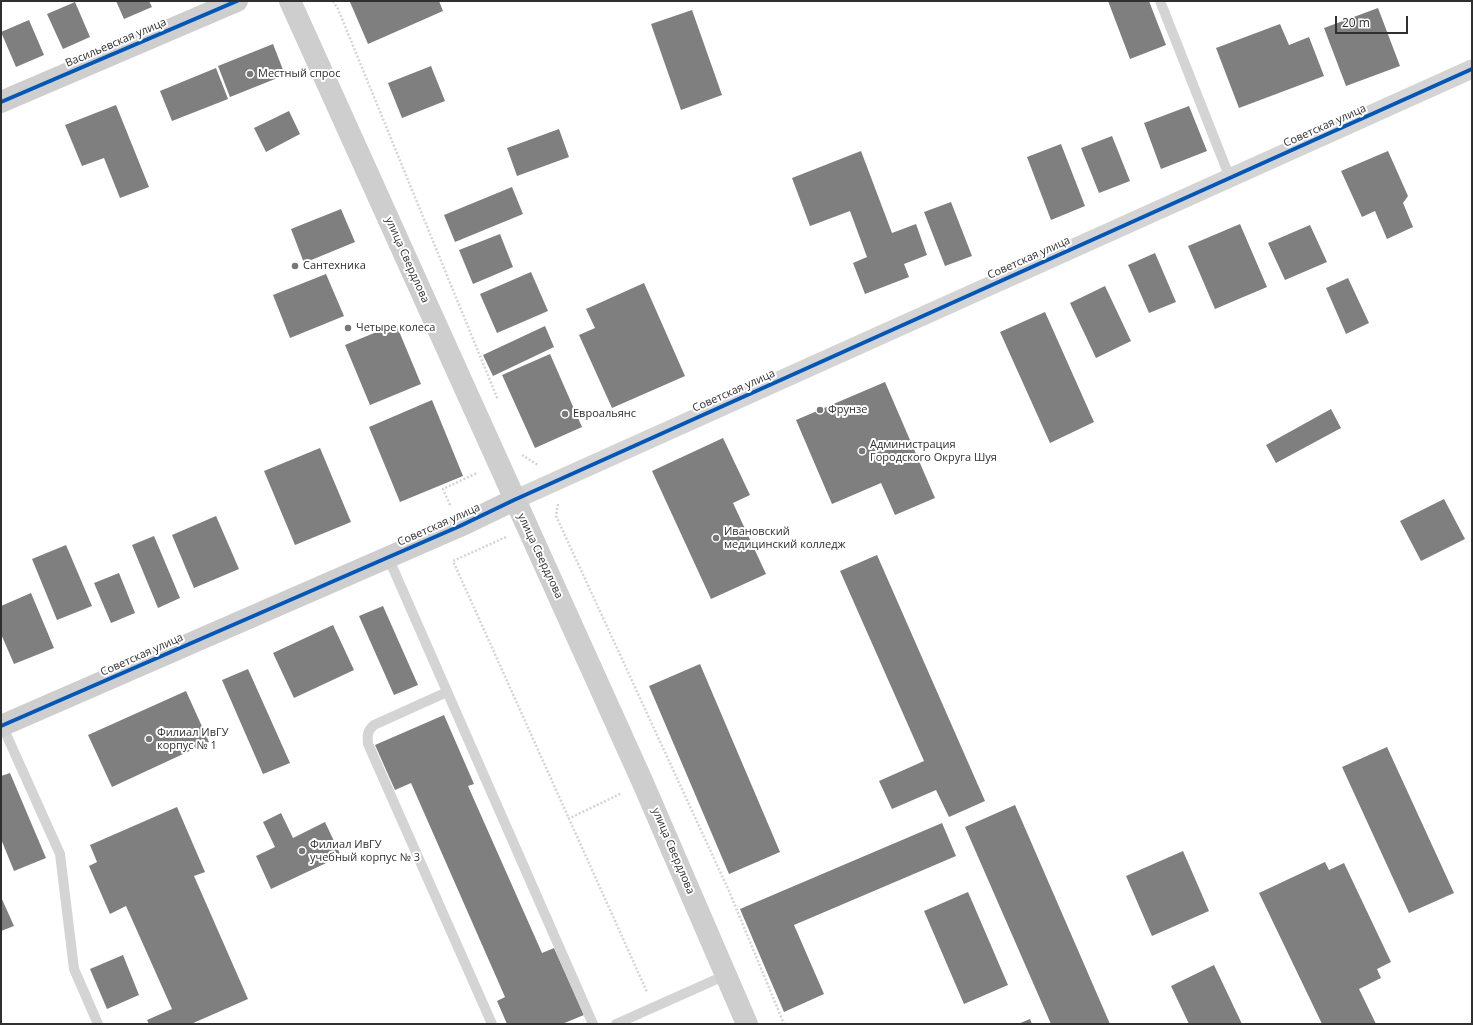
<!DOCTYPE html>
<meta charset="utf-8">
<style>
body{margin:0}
#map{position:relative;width:1473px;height:1025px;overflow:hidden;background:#fff;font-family:"Open Sans",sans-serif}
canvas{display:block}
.frame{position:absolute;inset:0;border:2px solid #303030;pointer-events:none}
.scale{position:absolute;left:1335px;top:16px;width:73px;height:18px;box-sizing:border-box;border:2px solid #303030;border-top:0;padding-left:5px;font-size:12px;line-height:14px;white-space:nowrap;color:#303030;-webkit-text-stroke:3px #fff;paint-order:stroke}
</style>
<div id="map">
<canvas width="1473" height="1025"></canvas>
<div class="frame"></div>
<div class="scale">20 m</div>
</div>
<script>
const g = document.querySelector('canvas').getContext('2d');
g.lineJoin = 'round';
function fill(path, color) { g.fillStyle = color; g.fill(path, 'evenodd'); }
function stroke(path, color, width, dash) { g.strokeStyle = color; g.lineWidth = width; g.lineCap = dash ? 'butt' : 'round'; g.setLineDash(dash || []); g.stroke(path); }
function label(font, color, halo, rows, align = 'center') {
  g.font = font + ' "Open Sans",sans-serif'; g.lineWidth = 4; g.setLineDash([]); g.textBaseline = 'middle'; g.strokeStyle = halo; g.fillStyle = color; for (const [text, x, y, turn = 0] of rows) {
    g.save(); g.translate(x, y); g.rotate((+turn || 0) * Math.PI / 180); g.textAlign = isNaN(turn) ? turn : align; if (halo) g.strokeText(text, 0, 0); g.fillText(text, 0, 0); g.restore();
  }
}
fill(new Path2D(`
 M116 1H149L152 7 124 19Z
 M351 1H439L443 11 368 44 350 2Z
 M1108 1H1149L1166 45 1130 59Z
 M75 2 90 37 63 49 47 14Z
 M1378 8 1400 66 1346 86 1324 28Z
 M692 10 722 95 681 110 651 24Z
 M29 20 44 55 16 67 1 32Z
 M1280 24 1289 45 1309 37 1324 76 1239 108 1216 48Z
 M273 44 285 75 230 97 218 66Z
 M431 66 445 101 402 118 388 83Z
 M216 68 228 99 172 121 160 91Z
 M116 105 149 187 120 198 104 158 82 166 65 125Z
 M1189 106 1207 151 1161 169 1144 123Z
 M289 111 300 134 266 152 254 128Z
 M559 129 569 157 517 176 507 148Z
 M1112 136 1130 181 1099 193 1081 148Z
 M1061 144 1085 206 1051 220 1027 157Z
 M861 151 892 233 916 224 927 255 904 264 909 277 865 294 853 263 867 257 850 211 810 226 792 178Z
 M1388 151 1408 196 1403 203 1413 227 1387 239 1375 211 1362 217 1341 171Z
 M512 187 523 214 455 242 444 215Z
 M951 202 972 256 945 266 924 212Z
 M341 209 355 242 304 263 291 229Z
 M1240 224 1267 287 1215 309 1188 246Z
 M1310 225 1327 262 1285 280 1268 243Z
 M500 234 513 267 473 284 459 250Z
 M1155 253 1176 302 1149 313 1128 265Z
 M531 272 548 311 497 333 480 294Z
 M326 274 344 316 290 338 273 295Z
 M1348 278 1369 323 1346 334 1326 288Z
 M644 283 685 376 612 408 579 335 595 328 586 309Z
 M1105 286 1131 341 1096 358 1070 303Z
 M1045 312 1094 422 1050 443 1000 332Z
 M396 324 421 384 370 405 345 345Z
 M545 326 554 347 493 376 483 355Z
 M550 354 582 427 535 448 502 375Z
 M885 382 935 498 895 515 881 483 832 504 796 420Z
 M432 400 463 476 400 502 369 427Z
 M1331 409 1341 428 1276 463 1266 445Z
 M723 438 750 495 733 503 766 574 711 599 652 471Z
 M320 448 351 522 295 545 264 471Z
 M1444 499 1465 539 1421 561 1400 521Z
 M216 516 239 569 194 588 172 535Z
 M154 536 180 598 158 608 132 545Z
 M66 545 92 606 57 620 32 559Z
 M877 555 985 801 949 817 936 790 892 809 879 781 924 761 840 571Z
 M119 573 135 613 111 623 94 583Z
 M31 593 54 648 14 664 1 634V606Z
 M383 606 418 685 394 695 359 616Z
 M333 625 354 670 294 698 273 653Z
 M700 664 780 852 729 874 649 686Z
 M248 669 290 763 263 774 222 680Z
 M186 691 209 742 112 787 88 735Z
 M444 715 474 784 468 786 542 953 554 948 584 1015 562 1024H507L497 1001 505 997 411 783 395 790 375 745Z
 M1387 747 1454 893 1409 913 1342 767Z
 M10 773 46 858 14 871 1 839V776Z
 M1015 805 1110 1024H1051L965 827Z
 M177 807 205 872 194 876 248 999 191 1024H149L147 1020 172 1009 126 906 110 914 89 866 97 862 90 845Z
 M281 813 293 838 325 822 341 856 271 889 256 856 275 847 263 822Z
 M942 823 956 856 794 925 824 994 784 1012 740 909Z
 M1183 851 1209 911 1152 936 1126 876Z
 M1325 862 1329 870 1344 863 1391 962 1377 969 1381 978 1359 989 1376 1024H1322L1259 893Z
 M968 892 1008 985 964 1004 924 911Z
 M1 897 14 926 1 931Z
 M123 955 139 995 107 1009 90 969Z
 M1214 965 1242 1024H1189L1171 986Z
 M1030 1019 1032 1024H1018Z`), '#7f7f7f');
stroke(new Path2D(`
 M333 1 338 9 498 400
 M522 455 538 465
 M558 504 556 516 729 891 784 1024
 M450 505 443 489 477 473
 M506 537 453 561 647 992
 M568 819 622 793`), '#d4d4d4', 2.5, [2, 2]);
stroke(new Path2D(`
 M1160 1 1230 178
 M388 557 593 1024
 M447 692 374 725C367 731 367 736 368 744L492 1024
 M2 725 60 854 74 969 98 1024
 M616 1024 726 975`), '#d4d4d4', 10);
stroke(new Path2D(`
 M514 500 1472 69`), '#d4d4d4', 19);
stroke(new Path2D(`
 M290 1 643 783 747 1024
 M1 102 237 1
 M1 726 460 526 514 500`), '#cecece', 22);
stroke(new Path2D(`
 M1 102 237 1
 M1 726 460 526 514 500 1472 69`), '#0057b8', 4);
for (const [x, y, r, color] of [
 [250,74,4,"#787878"],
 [295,266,4,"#787878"],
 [348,328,4,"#787878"],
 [820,410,4,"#787878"],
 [565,414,4,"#787878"],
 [862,451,4,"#787878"],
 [716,538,4,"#787878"],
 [149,739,4,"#787878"],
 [302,851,4,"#787878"]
]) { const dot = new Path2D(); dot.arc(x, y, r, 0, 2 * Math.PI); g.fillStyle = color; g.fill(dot); stroke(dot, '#fff', 1.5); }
label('11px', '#303030', '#fff', [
 ["Васильевская улица",116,43,-23],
 ["Советская улица",1325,126,-24],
 ["Советская улица",1029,258,-24],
 ["улица Свердлова",407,260,66],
 ["Советская улица",734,391,-24],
 ["Советская улица",439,525,-24],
 ["улица Свердлова",540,556,65],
 ["Советская улица",142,655,-24],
 ["улица Свердлова",673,851,67]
]);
label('11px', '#303030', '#fff', [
 ["Местный спрос",258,74],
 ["Сантехника",303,266],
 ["Четыре колеса",356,328],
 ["Фрунзе",828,410],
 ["Евроальянс",573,414],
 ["Администрация",870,445],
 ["Городского Округа Шуя",870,458],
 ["Ивановский",724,532],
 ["медицинский колледж",724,545],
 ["Филиал ИвГУ",157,733],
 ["корпус № 1",157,746],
 ["Филиал ИвГУ",310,845],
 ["учебный корпус № 3",310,858]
], 'left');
</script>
